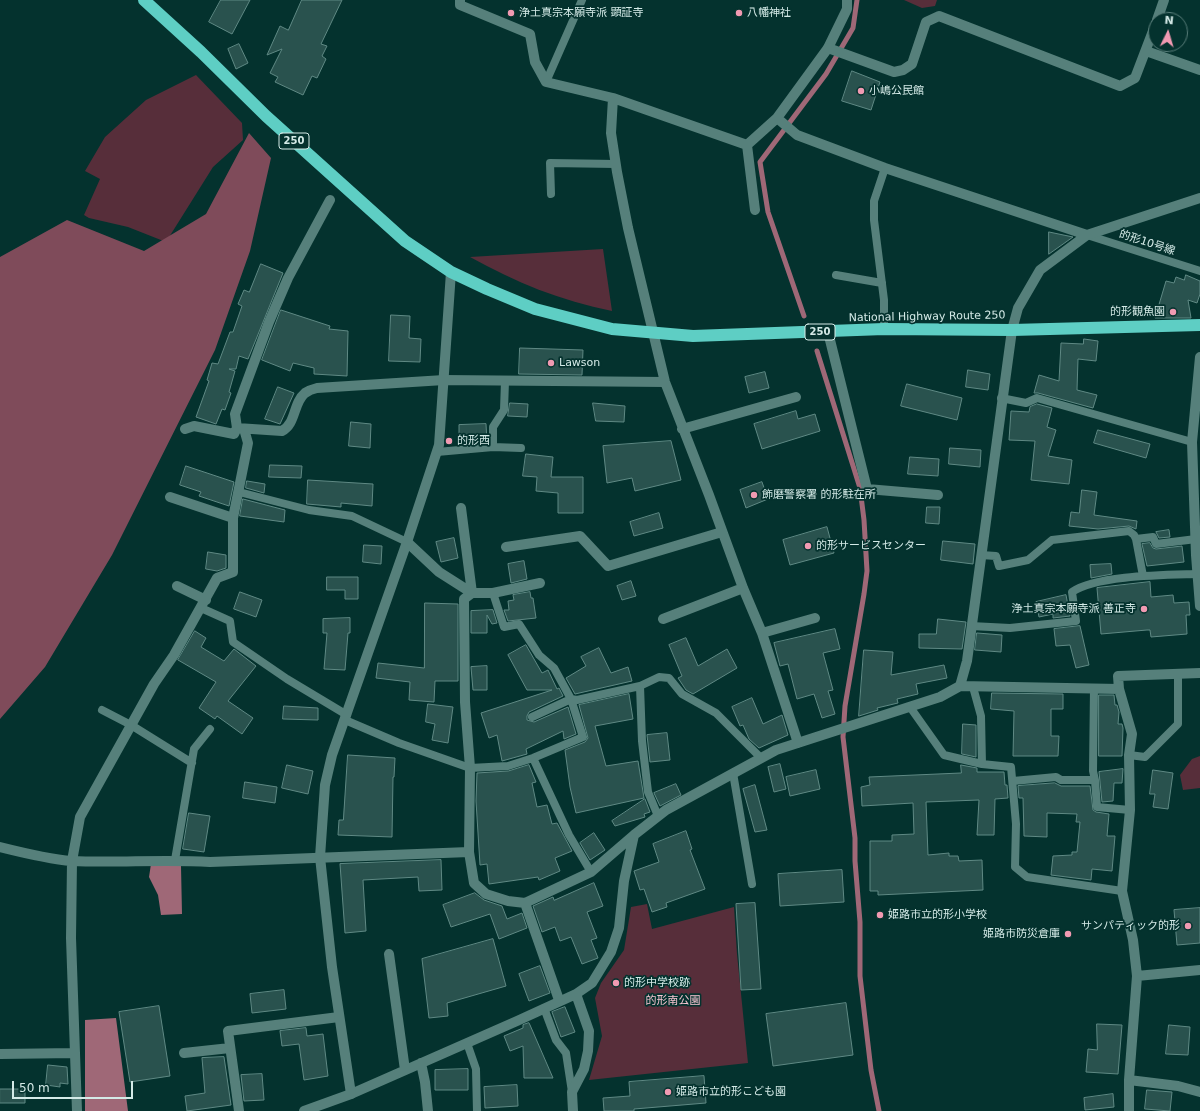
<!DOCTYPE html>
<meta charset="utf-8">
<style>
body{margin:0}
#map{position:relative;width:1200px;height:1111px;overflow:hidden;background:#04322e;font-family:"DejaVu Sans",sans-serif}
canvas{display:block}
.north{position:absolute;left:1148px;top:12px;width:40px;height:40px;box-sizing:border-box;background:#04322e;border:1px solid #577c78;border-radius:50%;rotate:5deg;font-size:11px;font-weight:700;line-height:16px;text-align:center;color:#d4eae7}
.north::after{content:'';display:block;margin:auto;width:14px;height:18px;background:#f19ab2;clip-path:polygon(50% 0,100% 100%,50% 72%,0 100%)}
.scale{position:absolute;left:12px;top:1081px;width:121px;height:18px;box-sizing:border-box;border:2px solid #d4eae7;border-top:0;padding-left:5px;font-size:12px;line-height:14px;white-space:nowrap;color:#d4eae7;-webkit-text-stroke:3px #04322e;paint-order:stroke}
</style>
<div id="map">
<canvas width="1200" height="1111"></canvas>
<div class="north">N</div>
<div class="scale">50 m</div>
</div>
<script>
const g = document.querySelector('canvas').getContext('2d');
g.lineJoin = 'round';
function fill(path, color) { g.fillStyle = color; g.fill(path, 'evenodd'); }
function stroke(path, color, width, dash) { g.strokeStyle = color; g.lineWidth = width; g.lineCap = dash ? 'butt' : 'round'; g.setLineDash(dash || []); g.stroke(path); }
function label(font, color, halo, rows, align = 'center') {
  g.font = font + ' "DejaVu Sans","Noto Sans JP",sans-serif'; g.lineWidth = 3.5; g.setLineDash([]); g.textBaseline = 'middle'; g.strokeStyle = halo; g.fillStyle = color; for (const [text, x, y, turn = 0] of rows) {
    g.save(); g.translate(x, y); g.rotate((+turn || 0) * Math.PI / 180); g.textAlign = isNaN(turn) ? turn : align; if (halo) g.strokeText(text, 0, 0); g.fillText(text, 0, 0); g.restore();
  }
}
fill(new Path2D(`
 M904 0H937L935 6 922 8Z
 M196 75 242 123 243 140 213 167 166 242 128 227 89 218 84 215 100 179 85 171 105 137 146 100Z
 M603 249 612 311C561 301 515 282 470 257Z
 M1200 756V788L1183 790 1180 775 1192 759Z
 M647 904 652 929 734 907 737 954 748 1063 589 1080 602 1036 595 998 601 983 624 950 631 907Z`), '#572e3a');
fill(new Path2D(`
 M249 133 271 158 250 251 215 350 112 555 45 667 0 719V257L67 220 144 251 206 214Z`), '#7f4b5a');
fill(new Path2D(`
 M178 863 181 866 182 914 161 915 158 895 149 877 151 864Z
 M116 1018 128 1111H85V1020Z`), '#9f6877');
stroke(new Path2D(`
 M804 316 768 212 760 162 826 74 853 28 857 0
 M817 351 860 488 864 520 867 571 864 594 845 706 843 737 855 838V861L860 922V976L871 1070 879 1111`), '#9f6877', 5);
const building = new Path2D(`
 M221 0H250L232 34 209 22Z
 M302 0H342L321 44 327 46 322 56 326 59 317 78 312 76 303 95 275 82 278 77 270 73 282 49 267 55 280 26 288 30Z
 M239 44 248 63 236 69 228 49Z
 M852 71 880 82 871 110 842 101Z
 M1049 232 1073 237 1049 254Z
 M261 264 283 273 248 359 239 356 236 369H229L235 371 229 392 231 393 225 410 222 409 216 424 196 417 209 381 207 380 212 363 218 364 230 332H233L242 306 238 304 244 290 249 292Z
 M1186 275 1200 281V294L1197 303 1188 300 1191 318H1155L1166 281 1174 283 1176 277 1184 280Z
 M281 310 330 326 329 329 348 331 347 376 314 374V368L293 363 290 371 262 360Z
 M391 315 410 316 409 338 421 339 420 362 389 361Z
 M1084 339 1098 341 1096 361 1078 359 1077 390 1097 395 1093 408 1038 393H1034L1039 375 1059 381 1061 343 1083 344Z
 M520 348 583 350 582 375 519 374Z
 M968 370 990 374 988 390 966 387Z
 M765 372 769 388 749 393 745 377Z
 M907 384 962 398 957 420 901 406Z
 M278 387 294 393 280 424 265 419Z
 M510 403 528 404 527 417 508 416Z
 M593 403 625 406 624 422 596 421Z
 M1037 404 1052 408 1047 427 1056 430 1048 456 1072 460 1069 484 1031 480 1035 441 1009 440 1011 411 1029 412 1030 407Z
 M796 411 798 419 815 414 820 431 762 449 754 424Z
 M351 422 371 424 370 448 349 446Z
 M486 424 487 442 459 444V425Z
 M1098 430 1150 444 1146 458 1094 443Z
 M671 441 681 480 635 491 632 478 607 483 603 446Z
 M950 448 981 450 980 467 949 464Z
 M526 454 553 457 551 477H583V513H558V493L536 491 537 477 523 476Z
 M910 457 939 459 938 476 908 474Z
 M270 465 302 466 301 478 269 477Z
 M186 466 234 482 229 506 199 496 201 492 180 485Z
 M308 480 373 484 372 506 341 503V507L307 504Z
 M247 481 265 484 264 493 246 488Z
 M762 482 768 499 746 508 740 490Z
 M1082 490 1097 492 1094 515 1137 521 1136 529 1129 526 1098 529 1069 526 1071 512 1079 513Z
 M243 499 285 510 284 522 240 516Z
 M927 507H940L939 524 926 523Z
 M659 513 663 528 634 536 630 522Z
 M827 527 834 553 790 565 783 540Z
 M1169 530 1170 537 1159 538 1156 532Z
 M454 538 458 558 441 562 436 542Z
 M943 541 975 544 973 564 941 560Z
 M1150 543 1153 548 1156 549 1182 546 1184 562 1147 566 1142 544Z
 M364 545 382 546 381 564 363 562Z
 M208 552 226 555V568L217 571 206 569Z
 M524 561 527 579 511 583 508 564Z
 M1111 564 1112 574 1091 578 1090 565Z
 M327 577H358V599H345V590H327Z
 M631 581 636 596 622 600 617 586Z
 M1150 582 1151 597 1173 595 1174 603 1189 602 1190 615H1186L1187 634 1151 637 1150 630H1147L1101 634 1097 588Z
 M240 592 262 600 256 617 234 609Z
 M530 592 531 598H533L536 618 508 621 504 610H509L508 601 514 600 513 595Z
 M1066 595 1070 616 1053 618V614L1039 617 1036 602Z
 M425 603 458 604V681H435L434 702 409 700 410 682 376 678 378 663 424 668Z
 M493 610 497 623 492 624 487 615V633H471V611Z
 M350 618V633H348L345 670 324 669 327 633H323V619Z
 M938 619 966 622 962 649 919 648V634H936Z
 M1080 626 1089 665 1076 668 1070 645 1056 646 1054 629Z
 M835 629 840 649 823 653 833 690 828 691 835 714 822 718 814 694 797 699 788 664 780 666 774 643Z
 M195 631 206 638 201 647 224 661 234 649 256 666 228 701 253 718 242 734 217 716 215 719 199 708 216 682 178 660Z
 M977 633 1002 635 1001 652 975 650Z
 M686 638 698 666 727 649 737 668 693 694 686 690 678 678 682 676 669 645Z
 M526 645 542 673 548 670 557 689 559 688 563 696 529 712 527 716V720L534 722 568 707 576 734 564 739 563 731 526 749 527 754 502 761 497 735 489 738 481 713 552 690H527L508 655Z
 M599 648 611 673 628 667 632 681 575 694 566 678 586 666 581 657Z
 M864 650 893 652 891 675 944 665 947 678 916 684 918 694 897 699 898 703 877 708 878 710 859 716Z
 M487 666V690H473L471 667Z
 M992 693 1063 694V709H1051V736H1059L1058 756H1013L1014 711 991 709Z
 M629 694 633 719 595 726 606 766 638 761 644 798 576 813 570 787 565 750 585 742 588 738 579 705Z
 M1099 695H1114L1115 705H1117L1119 712 1118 724H1122L1123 728 1122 756H1099Z
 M752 698 763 724 782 715 788 735 759 748 749 739 743 725 740 726 732 707Z
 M428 704 453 707 448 743 432 740 435 724 426 722Z
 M284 706 318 708V720L283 719Z
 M963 724 976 725V757L962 754Z
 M667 733 670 760 650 762 647 735Z
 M348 755 395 758 394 777H393L392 837 338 835 339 820H343Z
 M780 764 786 789 774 792 768 767Z
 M287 765 313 771 308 794 282 788Z
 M529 765 536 782 532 783 537 807 547 805 552 824 557 823 572 851 555 858 560 871 539 880 538 877 489 884 487 864 480 865 476 801 477 773 508 771Z
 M961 765 977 768V772H1004L1005 785H1007L1008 798 995 799 994 835H977L979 800 926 802 928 855 949 853V856H958L959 861 982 860 983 890 878 895V891H870V841H892V835L914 834 913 803 862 806 861 787 870 785 869 777 961 773Z
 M1123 769 1122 783H1114L1113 801 1102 802 1099 772Z
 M816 770 820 789 790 796 786 777Z
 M1153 770 1173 773 1168 809 1153 807 1155 794H1150Z
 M245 782 277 787 275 803 243 798Z
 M1055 783 1061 786H1090L1093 810 1096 812 1109 814 1107 836H1115L1112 871 1092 869 1091 880 1051 875 1053 856 1072 855V852H1077L1080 822H1076L1077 814 1047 813V837L1024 836 1023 798H1019L1018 786Z
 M676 784 681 795 660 806 654 793Z
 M755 785 767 830 755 832 743 789Z
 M645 799 650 812 644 814 645 817 615 826 612 821Z
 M189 813 210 816 204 852 183 849Z
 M686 831 692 849 690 850 705 889 666 903 667 907 652 912 644 889 640 890 634 871 659 862 653 844Z
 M594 833 605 850 590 860 580 843Z
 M441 860 442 890 419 891 418 877 363 880 366 931 345 933 340 864Z
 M842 870 844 902 780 906 778 874Z
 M594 883 603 906 587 912 597 938 591 940 598 958 582 964 571 937 560 941 555 927 542 932 533 906 553 897 554 900Z
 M475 893 484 900 502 906 507 919 522 913 527 928 499 939 490 914 451 927 443 905Z
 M755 903 761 989 741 990 736 904Z
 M1200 908V943L1177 945 1174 910Z
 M493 939 506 986 447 1003 448 1016 429 1018 422 959Z
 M540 966 550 993 529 1001 519 974Z
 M284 990 286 1009 252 1013 250 994Z
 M846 1003 853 1055 773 1066 766 1014Z
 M159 1006 170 1076 130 1082 119 1012Z
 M565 1007 575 1032 561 1037 552 1012Z
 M529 1023 530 1025 553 1078H524L523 1046 510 1051 504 1036 523 1028V1025Z
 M1097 1024 1122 1025 1118 1074 1086 1072 1088 1049 1097 1050Z
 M1169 1025 1190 1027 1188 1055 1166 1054Z
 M306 1028 307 1036 323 1034 328 1076 304 1080 299 1044 282 1046 280 1031Z
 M224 1057 231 1105 187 1111 185 1096 205 1093 202 1058Z
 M48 1065 67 1067 68 1084 60 1083V1087L46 1085Z
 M468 1069V1090H435V1070Z
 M262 1074 264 1100 244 1101 241 1075Z
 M704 1076 706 1103 634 1109V1111H604L603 1098 630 1096 629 1082Z
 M517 1085 518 1106 485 1108 484 1087Z
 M0 1089H25V1103H0Z
 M1147 1090 1172 1092 1170 1111 1145 1109Z
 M1113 1094 1114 1107 1085 1110 1084 1098Z`);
fill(building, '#29524e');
stroke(building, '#5f8984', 1);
stroke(new Path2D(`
 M546 82 582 0
 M551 194 550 163 616 164
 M1087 235 1200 271
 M836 275 882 283
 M884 329V300L874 220V201L885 168
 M1001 398 1026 403 1037 398 1192 442
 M493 447V427L504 410 505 381
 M437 452 493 447 521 448
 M239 492 309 510 352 516 407 542
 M1136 539 1153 537 1156 544 1196 539
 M981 555 996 556 999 566 1028 560 1052 540 1129 531 1134 535 1136 539 1143 576
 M493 593 504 627 519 624 539 655 554 668 571 699 532 717
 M201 608 230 621 233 642 287 679 347 715
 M971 626 1010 628 1076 621 1072 592C1096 575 1166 575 1197 574
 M640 686 642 741 648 792 658 816
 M973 687 981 716 982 764
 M1094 688 1093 771 1095 780
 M910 707 944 755 982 764 1011 767 1016 824 1015 867 1027 877 1122 891
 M102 710 131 725 192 763
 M345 720 399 743 470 768 508 766 533 758 583 737 571 699 577 700 640 686 659 677 669 678 682 694 716 713 761 758
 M1129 755 1145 757 1178 724V673
 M533 758 569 835 591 872
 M733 773 752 884
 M1013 781 1056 777 1061 780H1095L1097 807 1130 810
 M175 860 194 749 210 729
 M544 1008 556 1040 566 1053 572 1092
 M467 1043 476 1069 477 1111`), '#56807b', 8);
stroke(new Path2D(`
 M460 0V5L530 34 535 62 546 82 613 98 747 145
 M1146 51 1200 70
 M613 98 611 133 617 172 628 228 665 382 709 495 743 588 762 633 798 743
 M777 118 797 135 885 168 1087 235
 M330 200 288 278 269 322 235 414 237 428 282 431C296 424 293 403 305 393 308 391 313 389 317 388L444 380 665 382
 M755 210 747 145 777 118 828 48 847 9V0
 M828 332 867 489 938 495
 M1200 357 1192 442 1196 555 1200 606
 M185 429 194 426 234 434 237 428
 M682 429 796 397
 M170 497 233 518
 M461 508 472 593 464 599 465 702 470 768 469 852 474 883 486 894 508 901 525 903 591 872 634 835
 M407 542 439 572 472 593H493L540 583
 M506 547 580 536 608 566 722 532
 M177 586 206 600
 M663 619 743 588
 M762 633 815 618
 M960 686 1119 689 1132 734 1129 755 1130 810 1122 891 1133 940 1137 976 1129 1080V1111
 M1119 689 1118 676 1200 673
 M0 847C24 853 48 859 72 861 118 863 164 859 210 862L469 852
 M525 903 559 1000
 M389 954 405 1070
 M1137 976 1200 970
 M184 1053 230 1048
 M0 1054 75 1053
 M421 1063 425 1082 428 1111
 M1129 1080 1178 1086 1200 1092
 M351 1094 517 1021 576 994 592 983 611 952 619 928 624 881 634 835 666 810 776 750 940 697 960 686 967 661 1012 330 1018 308 1040 270 1087 235 1200 198
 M77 1111 71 938 72 861 80 817 154 684 174 655 217 578 233 572V518L248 443 244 429
 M239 1111 228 1031 339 1017
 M573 1111 572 1092 584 1069 588 1051 589 1031 576 994`), '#56807b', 10);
stroke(new Path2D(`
 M1157 20 1164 0
 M828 48 894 72 903 70 912 64 926 22 939 16 1120 86 1135 78 1156 23
 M304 1111 351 1094 332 967 320 857 325 785 332 755 407 542 439 445 451 272`), '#56807b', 10);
stroke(new Path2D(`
 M144 0 201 52 266 116 405 241 451 272 487 289 535 309 612 329 693 336 884 329 1012 330 1200 325`), '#5ecec4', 12);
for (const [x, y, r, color] of [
 [511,13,4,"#f19ab2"],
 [739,13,4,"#f19ab2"],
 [861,91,4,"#f19ab2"],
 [1173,312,4,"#f19ab2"],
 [551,363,4,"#f19ab2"],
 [449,441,4,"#f19ab2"],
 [754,495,4,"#f19ab2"],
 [808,546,4,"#f19ab2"],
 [1144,609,4,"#f19ab2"],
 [880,915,4,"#f19ab2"],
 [1188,926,4,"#f19ab2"],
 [1068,934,4,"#f19ab2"],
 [616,983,4,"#f19ab2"],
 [668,1092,4,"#f19ab2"]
]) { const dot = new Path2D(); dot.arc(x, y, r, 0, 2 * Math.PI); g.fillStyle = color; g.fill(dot); stroke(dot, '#04322e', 1.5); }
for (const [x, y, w] of [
 [294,141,30],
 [820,332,30]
]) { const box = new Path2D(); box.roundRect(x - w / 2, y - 8, w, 16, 3); g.fillStyle = '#04322e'; g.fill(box); stroke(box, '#d4eae7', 1); }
label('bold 10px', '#d4eae7', null, [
 ["250",294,141],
 ["250",820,332]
]);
label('11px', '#d4eae7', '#04322e', [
 ["浄土真宗本願寺派 顕証寺",519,13],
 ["八幡神社",747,13],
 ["小嶋公民館",869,91],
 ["的形観魚園",1165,312,"right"],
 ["Lawson",559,363],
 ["的形西",457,441],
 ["飾磨警察署 的形駐在所",762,495],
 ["的形サービスセンター",816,546],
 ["浄土真宗本願寺派 善正寺",1136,609,"right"],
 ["姫路市立的形小学校",888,915],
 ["サンパティック的形",1180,926,"right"],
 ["姫路市防災倉庫",1060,934,"right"],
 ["的形中学校跡",624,983],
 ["姫路市立的形こども園",676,1092]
], 'left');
label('11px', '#d4eae7', '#04322e', [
 ["的形10号線",1147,243,18],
 ["National Highway Route 250",927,317,-1]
]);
label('11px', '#f9c5d2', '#04322e', [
 ["的形南公園",673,1001]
]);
</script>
